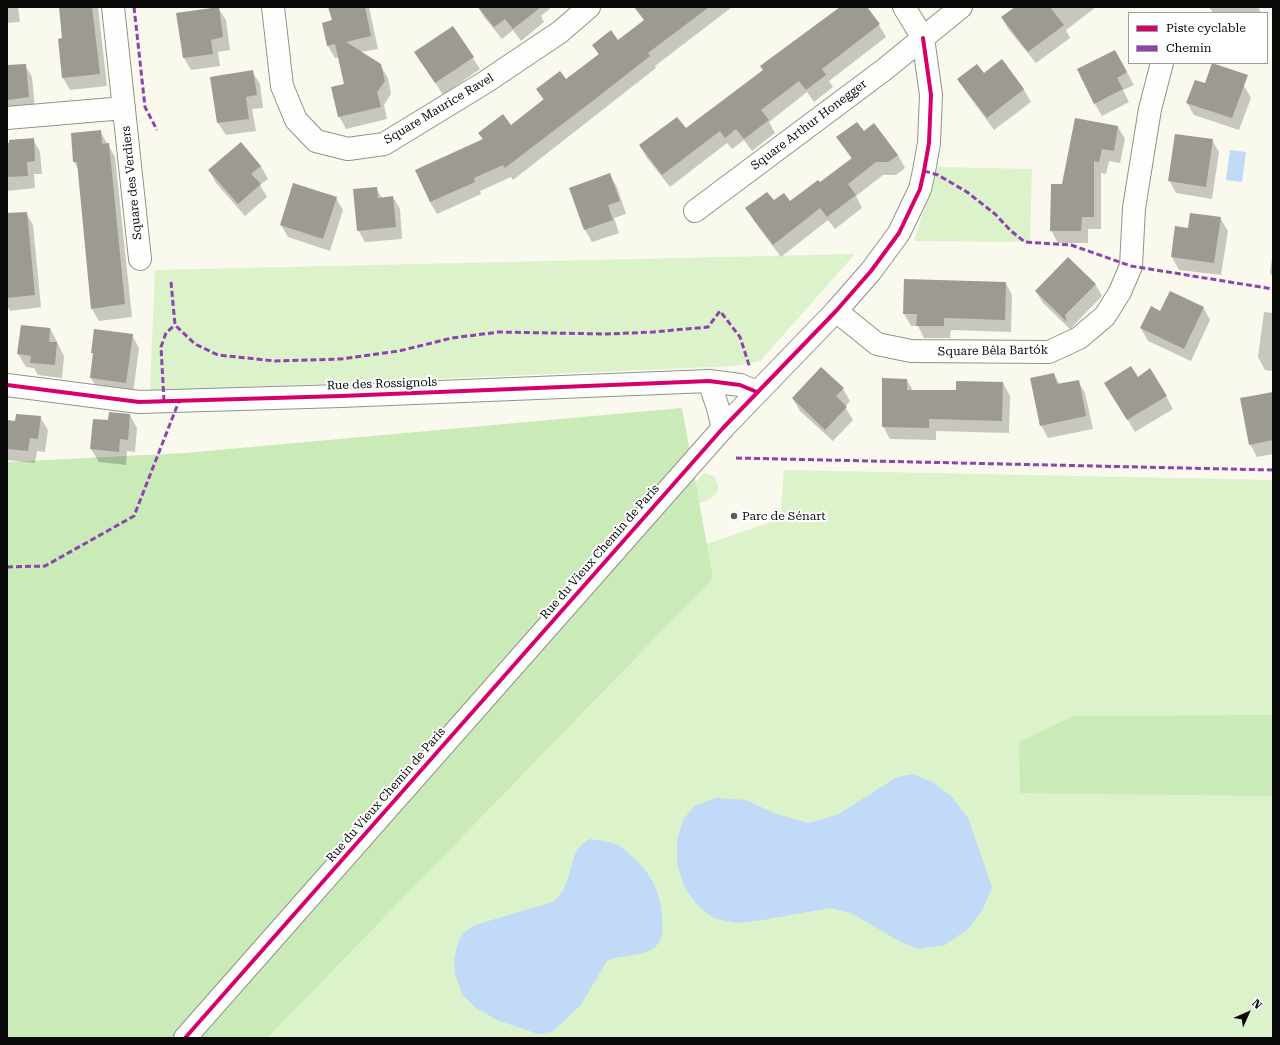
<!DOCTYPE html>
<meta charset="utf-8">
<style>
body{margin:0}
#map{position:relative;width:1280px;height:1045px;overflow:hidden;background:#f9f9ed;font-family:"Roboto Serif",serif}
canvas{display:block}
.frame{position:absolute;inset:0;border:8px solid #0a0a0a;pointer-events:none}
.legend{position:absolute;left:1128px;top:12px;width:140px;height:52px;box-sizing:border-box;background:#fff;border:1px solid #9d9d9d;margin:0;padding:5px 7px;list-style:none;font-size:12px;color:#0a0a0a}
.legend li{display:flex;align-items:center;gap:8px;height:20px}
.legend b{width:20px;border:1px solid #9d9d9d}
.north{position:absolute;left:1228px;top:993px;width:40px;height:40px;-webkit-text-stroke:3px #fff;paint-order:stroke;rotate:45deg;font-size:11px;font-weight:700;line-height:16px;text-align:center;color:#0a0a0a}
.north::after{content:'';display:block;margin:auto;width:14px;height:18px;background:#0a0a0a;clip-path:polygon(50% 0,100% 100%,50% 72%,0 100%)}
</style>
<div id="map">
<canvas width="1280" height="1045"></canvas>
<div class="frame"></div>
<ul class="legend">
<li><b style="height:5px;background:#d6006c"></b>Piste cyclable</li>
<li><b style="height:5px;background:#8e44ad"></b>Chemin</li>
</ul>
<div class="north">N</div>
</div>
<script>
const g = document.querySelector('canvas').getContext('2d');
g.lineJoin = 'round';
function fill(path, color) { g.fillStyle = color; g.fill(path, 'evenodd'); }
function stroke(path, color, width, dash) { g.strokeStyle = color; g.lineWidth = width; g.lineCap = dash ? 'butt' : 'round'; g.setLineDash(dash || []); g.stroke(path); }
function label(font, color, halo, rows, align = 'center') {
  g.font = font + ' "Roboto Serif",serif'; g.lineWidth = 4; g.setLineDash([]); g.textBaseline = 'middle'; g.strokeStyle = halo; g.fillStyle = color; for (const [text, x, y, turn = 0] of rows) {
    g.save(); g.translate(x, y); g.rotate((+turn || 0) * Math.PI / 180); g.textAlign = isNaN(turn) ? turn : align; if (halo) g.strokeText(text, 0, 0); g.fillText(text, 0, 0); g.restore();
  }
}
fill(new Path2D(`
 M937 167 1032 169 1030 242 914 241Z
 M855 254 760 361 735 366 150 391 155 270Z
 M784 470 1273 480V1038H213L624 572 780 519Z
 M704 473 714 476C715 478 717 482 718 485 720 499 698 503 689 507L678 502Z`), '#dcf2ca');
fill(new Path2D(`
 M682 408 713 578 267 1038H7V462L185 453Z
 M1273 715V796L1020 793 1019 742 1074 716Z`), '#caeab8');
fill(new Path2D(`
 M1230 150 1246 152 1242 182 1226 180Z
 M913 774 934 783 951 796 968 818 992 887 983 909 969 928 945 945 918 949 899 941 851 913 830 908 763 920 736 923 713 918 697 905 684 886 677 864V841L683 820 694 806 716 798 746 800 776 814 809 823 839 814 897 777Z
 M590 839C600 840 611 842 620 846 624 849 628 853 632 856 651 873 662 894 662 920 663 929 663 940 656 946 643 958 622 953 607 961L580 1006 552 1032 538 1034 497 1020 476 1008 462 994 455 974 454 959 458 943 463 933 475 925 553 902C559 896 564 890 567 881 574 862 571 850 590 839Z`), '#c0daf7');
fill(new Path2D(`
 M7 7H18L20 22 7 23Z
 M60 7H98L107 86 70 90 63 78 64 39Z
 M329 7H369L378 49 361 52 380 65 388 78 391 94 384 105 387 119 346 129 339 116 345 85 339 57 335 58 328 46 323 23 333 21Z
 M478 7H552L541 16 544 22 521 41 513 30 502 39 484 17Z
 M645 7H732L655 66 656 68 513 180 511 177 480 191 481 194 437 214 430 202 511 126 544 101 537 90 566 80 599 55 593 45 618 41 645 21Z
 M841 7H865L879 25 886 37 829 81 833 87 814 102 807 92 769 122 775 133 752 151 744 140 732 149 727 143 670 187 647 158 640 146 685 130 764 70Z
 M1017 7H1096L1066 30 1070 38 1036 63 1009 30 1002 18Z
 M1209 7H1258L1261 13H1213Z
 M218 8 226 20 230 50 218 52 220 66 191 70 184 58Z
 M453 27 480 69 443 95 423 64Z
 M1001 60 1024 90 1031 102 994 130 966 92 958 80 983 74Z
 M1122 63 1134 85 1123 90 1129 102 1102 116 1095 104Z
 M25 65 32 77 35 110 7 108V66Z
 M252 71 260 84 263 108 252 109 256 131 226 135 218 123 211 78Z
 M1206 85 1244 86 1251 98 1239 130 1194 115 1187 103Z
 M1118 127 1125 139 1120 163 1109 161 1106 174 1101 173V229H1088V243H1058L1051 230 1063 185Z
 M100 131 115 157 132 317 99 321 92 309 79 170 74 162 72 134Z
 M863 132 898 155 905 168 896 175H883L856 196 862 208 835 229 828 220 781 257 754 221 747 208 773 202 790 203 820 184 852 159 837 138Z
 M33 139 40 152 42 174H34L35 188 7 191V144Z
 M1212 140 1219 152 1212 199 1176 193 1169 180Z
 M261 166 268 179 260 185 267 197 245 216 216 183 209 170Z
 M609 174 617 187 626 214 614 218 619 233 592 242 585 230 570 188Z
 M376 188 382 198 393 197 400 209 402 239 365 242 358 230Z
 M336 198 343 210 330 251 288 237 281 225Z
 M26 213 33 225 41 307 10 311 7 306V214Z
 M1220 218 1228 231 1221 275 1179 270 1172 257 1176 227 1189 229Z
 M1273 252V278L1270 272Z
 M1005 282 1012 295 1011 332 951 330 950 338H924L918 326H911L904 314Z
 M1095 284 1102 296 1072 327 1073 332 1043 303 1036 291Z
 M1203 307 1210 320 1191 361 1148 341 1141 328 1161 312Z
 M1264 312 1273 313V371L1265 370 1258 357Z
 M50 328 64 356 62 378 38 375 34 368 26 367 18 354Z
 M132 335 139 348 133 394 98 390 91 378 94 355 92 352Z
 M1054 374 1060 385 1078 381 1085 393 1093 429 1048 438 1041 425Z
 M1137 378 1166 396 1173 409 1135 432 1113 396Z
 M907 380 913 391H957L1003 383 1010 396 1009 433 936 431V440L890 439 883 426Z
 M843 389 850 401 845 407 853 420 833 441 800 411 793 399Z
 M1273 393V454L1257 457 1250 444Z
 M130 415 137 428 135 452 127 451 126 465 99 462 91 449 94 420 109 421Z
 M40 417 48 430 45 452 37 451 35 463 7 460V421L16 422Z`), '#0003');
fill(new Path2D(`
 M59 7H92L100 74 62 78 58 39 62 38Z
 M219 7 223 37 211 40 213 54 183 58 176 13Z
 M328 7H365L371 36 346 42 381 64 385 81 377 92 381 107 338 117 331 87 344 84 335 44 327 46 322 23 332 20Z
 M478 7H541L513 29 505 19 494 27Z
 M634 7H709L648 53 650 56 599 96 505 168 503 165 474 178 475 182 430 202 415 170 483 139 478 133 503 114 511 125 544 99 536 89 560 71 566 79 599 54 592 45 611 30 618 40 644 20Z
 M840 7H867L880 24 822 69 826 75 806 90 799 81 761 110 769 120 744 139 736 129 725 138 720 131 662 175 639 145 677 117 686 128 763 70 760 66Z
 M1015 7H1050L1064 25 1028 52 1001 17Z
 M453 26 474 57 435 83 414 52Z
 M1115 50 1127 72 1117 78 1123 89 1094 104 1077 69Z
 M1002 59 1024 89 987 118 957 79 977 64 984 73Z
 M1212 63 1248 75 1232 118 1186 103 1195 80 1205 83Z
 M26 64 29 97 7 100V65Z
 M253 70 257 95 246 97 249 119 217 123 210 77Z
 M1075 118 1118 126 1114 151 1102 149 1099 162 1094 161V217H1082L1081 231H1050L1051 184H1062Z
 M857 122 864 131 874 123 898 155 888 162H876L848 184 856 195 827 217 820 208 773 245 745 208 767 192 774 200 784 193 790 201 818 180 820 182 852 158 836 137Z
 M101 130 102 144 109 143 125 304 91 309 77 162H73L71 133Z
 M1175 134 1213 139 1206 187 1168 181Z
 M34 138 35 161 27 162 28 176 7 177V143H9V140Z
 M241 142 261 166 251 174 261 184 238 204 208 170Z
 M610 173 620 201 608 205 613 220 584 230 569 188Z
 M293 183 337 197 323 239 280 225Z
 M377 187 378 198 393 196 396 227 357 231 353 189Z
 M27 212 35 295 7 298V213Z
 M1190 213 1221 217 1214 263 1171 257 1175 226 1188 228Z
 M1068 257 1096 284 1065 315 1067 322 1035 291Z
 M904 279 1006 282 1005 320 944 318V326H916L917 314H903Z
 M1170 291 1204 307 1184 349 1140 328 1151 306 1160 311Z
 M21 325 50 328 49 342H57L55 365 30 363 31 356 17 354Z
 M94 329 133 334 126 383 90 378 93 353H91Z
 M1131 366 1138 377 1150 368 1167 396 1127 420 1104 383Z
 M821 367 844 388 836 396 847 407 825 430 792 398Z
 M1054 373 1057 384 1079 380 1086 416 1040 426 1030 378Z
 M882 378 907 379V390H956V381L1003 382 1002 421 929 419V428L882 427Z
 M1273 392V440L1249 445 1240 398Z
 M109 412 130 414 128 440 120 439 119 452 90 449 93 419 108 420Z
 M16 414 41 416 38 439 30 438 28 451 7 449V420L15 421Z`), '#9c9a93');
const minor = new Path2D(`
 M113 7 140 259
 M273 7 282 86 296 120 316 141 348 149 384 144 484 83 560 32 589 7
 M904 7 923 38
 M7 118 124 108
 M695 211 885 69 961 7
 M836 311 877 344 911 351 1049 352 1079 338 1105 316 1120 292 1131 266 1134 208 1150 109 1162 63
 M709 381 718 408 723 428
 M7 385 139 402 341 396 709 381 740 385 757 392`);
const tertiary = new Path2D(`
 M185 1038 723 428 836 311 871 271 899 233 920 189 924 171 929 143 931 95 923 38`);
stroke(minor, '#92928c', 24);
stroke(tertiary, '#92928c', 24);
stroke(minor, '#fefefc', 22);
stroke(tertiary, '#fefefc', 22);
stroke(new Path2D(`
 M134 7 145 107 157 130
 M924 171 938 175 967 192 995 214 1011 231 1025 242 1071 245 1131 266 1273 289
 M171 282 175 325 195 344 218 355 275 361 341 359 399 351 452 338 499 332 607 334 653 332 708 327 720 311 740 337 750 368
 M164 401 161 347 166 333 175 325
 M736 458 1273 470
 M7 567 45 566 134 516 179 401`), '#8e44ad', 3, [6, 3]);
stroke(new Path2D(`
 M7 385 139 402 341 396 709 381 740 385 757 392
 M185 1038 723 428 836 311 871 271 899 233 920 189 924 171 929 143 931 95 923 38`), '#d6006c', 4);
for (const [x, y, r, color] of [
 [734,516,4,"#5e5e59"]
]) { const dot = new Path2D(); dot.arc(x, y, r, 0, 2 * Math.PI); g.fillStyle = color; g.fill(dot); stroke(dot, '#fff', 1.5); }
label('12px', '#0a0a0a', '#fff', [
 ["Square Maurice Ravel",439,109,-31],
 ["Square Arthur Honegger",809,125,-37],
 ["Square des Verdiers",132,183,-96],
 ["Square Bêla Bartók",993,351,-1],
 ["Rue des Rossignols",382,384,-2],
 ["Rue du Vieux Chemin de Paris",600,552,-49],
 ["Rue du Vieux Chemin de Paris",386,795,-49]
]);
label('12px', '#0a0a0a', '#fff', [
 ["Parc de Sénart",742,516]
], 'left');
</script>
